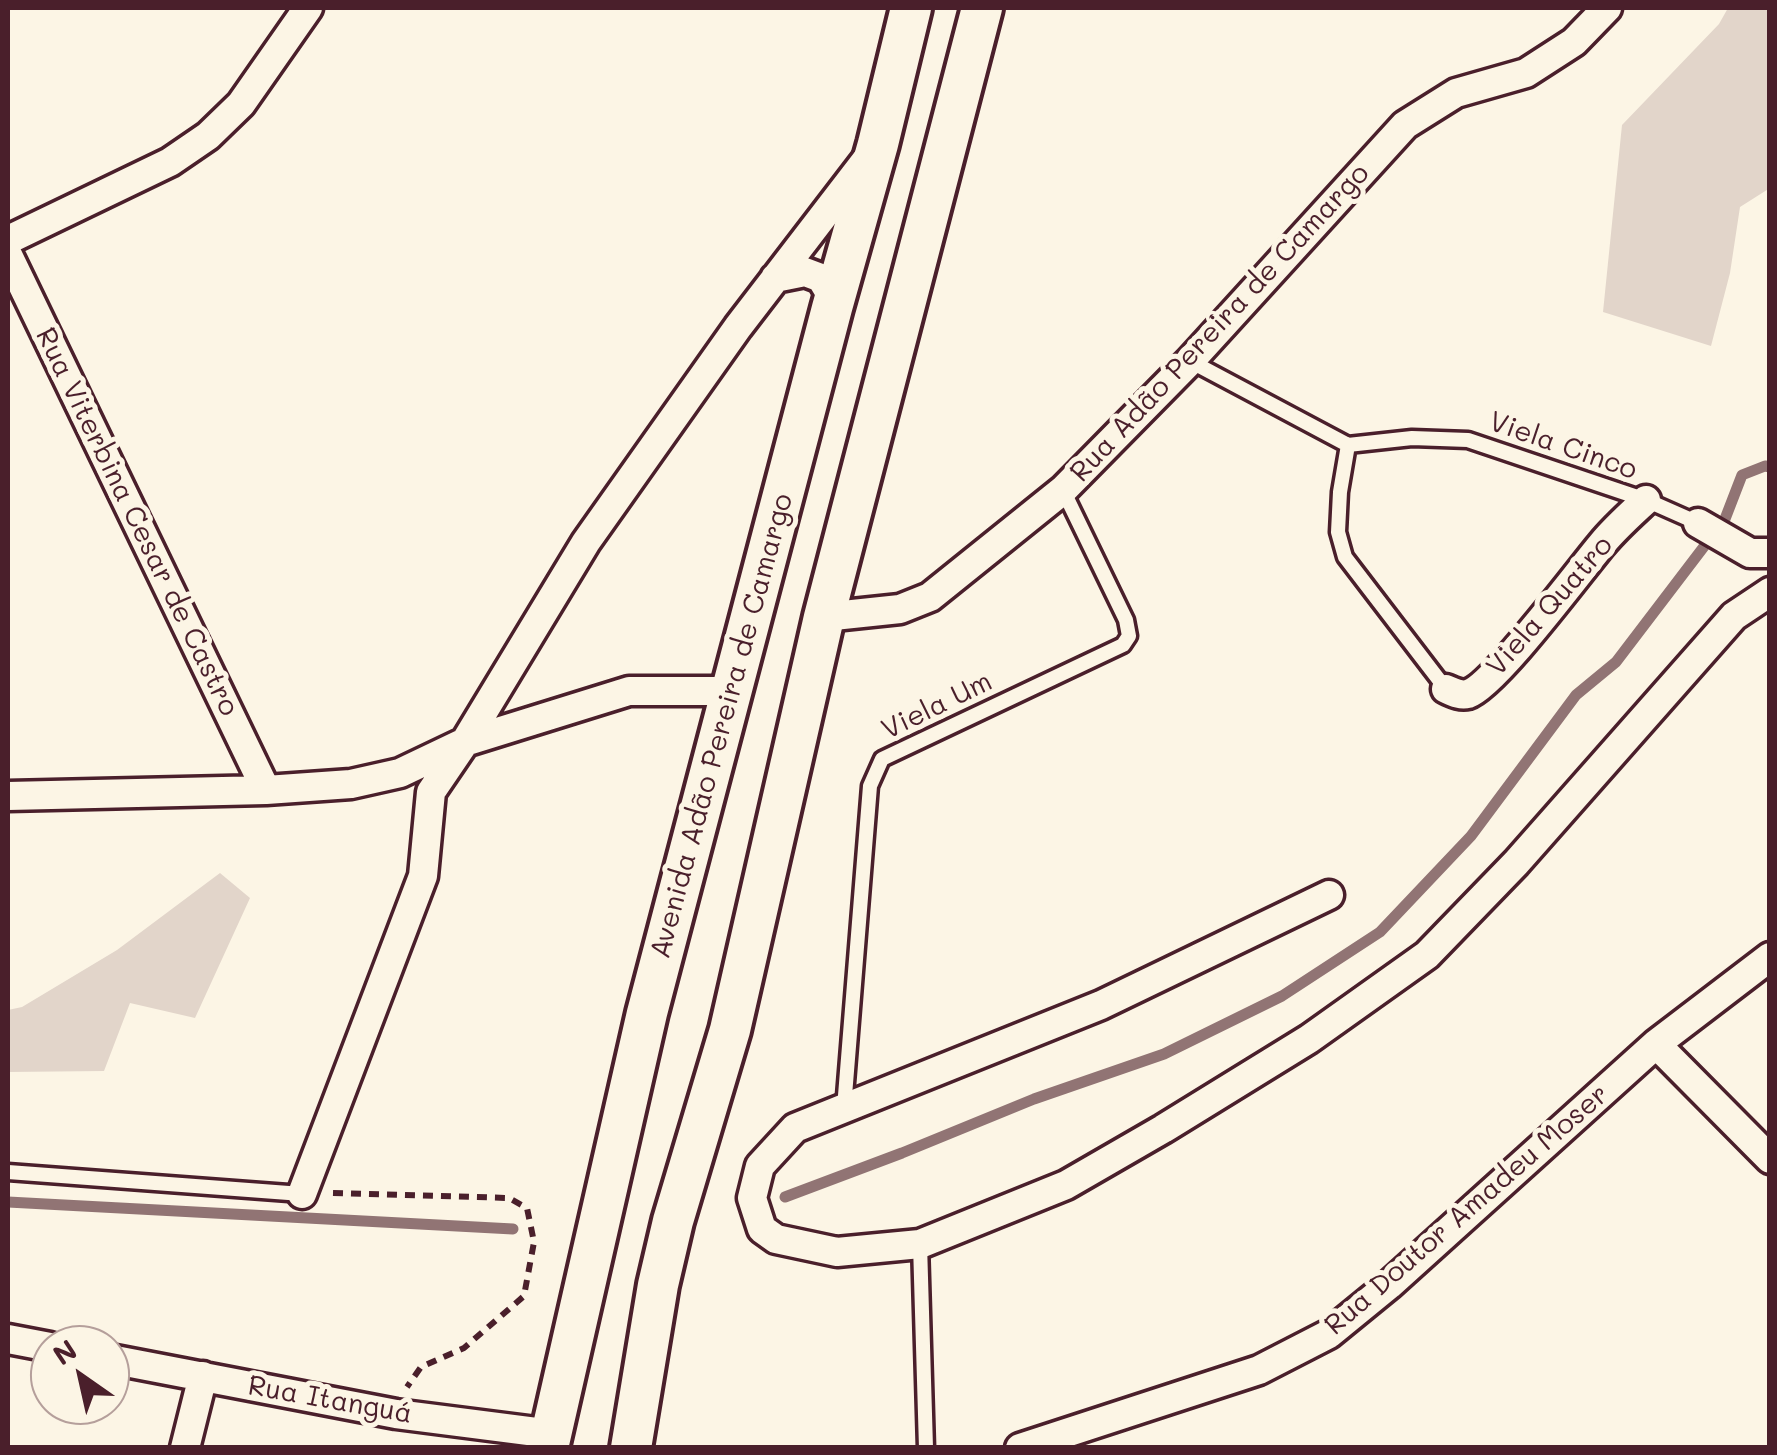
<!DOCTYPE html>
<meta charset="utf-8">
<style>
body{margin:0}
#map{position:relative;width:1777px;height:1455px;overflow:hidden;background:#fcf5e5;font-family:Mali,sans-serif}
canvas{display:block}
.frame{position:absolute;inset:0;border:10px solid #4a1f2b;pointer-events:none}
.north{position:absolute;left:30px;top:1325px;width:100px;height:100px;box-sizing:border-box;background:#fcf5e5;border:2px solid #b59f9b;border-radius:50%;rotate:326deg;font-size:28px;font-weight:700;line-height:40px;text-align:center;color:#4a1f2b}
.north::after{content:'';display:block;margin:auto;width:35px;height:45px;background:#4a1f2b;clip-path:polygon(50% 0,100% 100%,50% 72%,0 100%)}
</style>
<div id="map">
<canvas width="1777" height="1455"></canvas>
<div class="frame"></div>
<div class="north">N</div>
</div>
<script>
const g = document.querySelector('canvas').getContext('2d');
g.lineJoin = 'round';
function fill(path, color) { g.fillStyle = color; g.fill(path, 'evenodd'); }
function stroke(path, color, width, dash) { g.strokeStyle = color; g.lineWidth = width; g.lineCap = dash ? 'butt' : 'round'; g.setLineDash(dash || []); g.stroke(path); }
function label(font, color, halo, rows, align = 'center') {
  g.font = font + ' Mali,sans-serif'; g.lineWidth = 10; g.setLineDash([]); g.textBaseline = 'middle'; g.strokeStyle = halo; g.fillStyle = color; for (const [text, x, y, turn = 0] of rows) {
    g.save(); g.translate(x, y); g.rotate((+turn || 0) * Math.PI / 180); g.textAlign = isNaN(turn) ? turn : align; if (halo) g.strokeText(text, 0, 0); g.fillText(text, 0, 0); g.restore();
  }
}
fill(new Path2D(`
 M1728 8H1769L1770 188 1740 207 1730 273 1711 346 1603 312 1622 125 1719 24Z
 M220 873 250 898 195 1018 130 1003 104 1071 8 1072V1010L22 1007 117 950Z`), '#e2d5ca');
stroke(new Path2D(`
 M785 1197 902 1153 1034 1099 1164 1054 1282 996 1380 932 1471 836 1576 695 1616 662 1725 519 1742 475 1765 466 1770 467
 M8 1202 513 1229`), '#917474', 11);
const lane = new Path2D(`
 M1190 361 1348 445
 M1348 445 1412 438 1468 440 1646 500 1698 523
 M1348 445 1340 492 1338 532 1345 557 1446 689
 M844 1108 870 786 882 759 1123 645 1129 636 1126 620 1063 490
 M8 1172 302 1194
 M920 1244 926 1448`);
const street = new Path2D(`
 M8 240 170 162 208 136 241 104 308 8
 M8 255 266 790
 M775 278 805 272 821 278 830 293 832 308
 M1698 523 1750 553H1770
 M824 617 900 609 930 597 1063 490 1190 361 1405 125 1456 93 1526 73 1574 42 1607 8
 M1446 689C1453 692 1460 696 1468 694 1494 686 1580 570 1602 544 1615 528 1631 514 1646 500
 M8 796 266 790 351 784 400 773 465 742 629 691H730
 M1329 895 1101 1005 795 1128 760 1166 752 1198 762 1229 776 1239 837 1252 920 1244 1066 1185 1163 1129 1309 1039 1427 955 1516 863 1734 616 1770 592
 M1656 1044 1770 1159
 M302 1194 423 876 431 792 465 742 586 542 738 327 867 159
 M8 1339 50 1347
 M110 1359 396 1414 552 1434
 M185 1448 203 1376
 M1020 1448 1259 1370 1329 1334 1389 1285 1656 1044 1770 957`);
const secondary = new Path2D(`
 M548 1448 647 1013 832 308 878 144 911 8
 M631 1448 658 1285 673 1221 730 1030 824 617 982 8`);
stroke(lane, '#4a1f2b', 21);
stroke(street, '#4a1f2b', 35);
stroke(secondary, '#4a1f2b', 48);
stroke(new Path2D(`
 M333 1193 509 1198 527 1208 534 1242 524 1296 464 1348 421 1367 407 1387`), '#4a1f2b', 6, [10, 8]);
stroke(lane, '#fcf5e5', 14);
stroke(street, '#fcf5e5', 28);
stroke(secondary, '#fcf5e5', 40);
label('28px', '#4a1f2b', '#fcf5e5', [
 ["Rua Adão Pereira de Camargo",1220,323,-47],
 ["Viela Cinco",1563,446,19],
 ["Rua Viterbina Cesar de Castro",137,522,64],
 ["Viela Quatro",1550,606,-49],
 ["Viela Um",937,706,-26],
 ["Avenida Adão Pereira de Camargo",722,726,-75],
 ["Rua Doutor Amadeu Moser",1467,1210,-41],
 ["Rua Itanguá",330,1400,10]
]);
</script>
